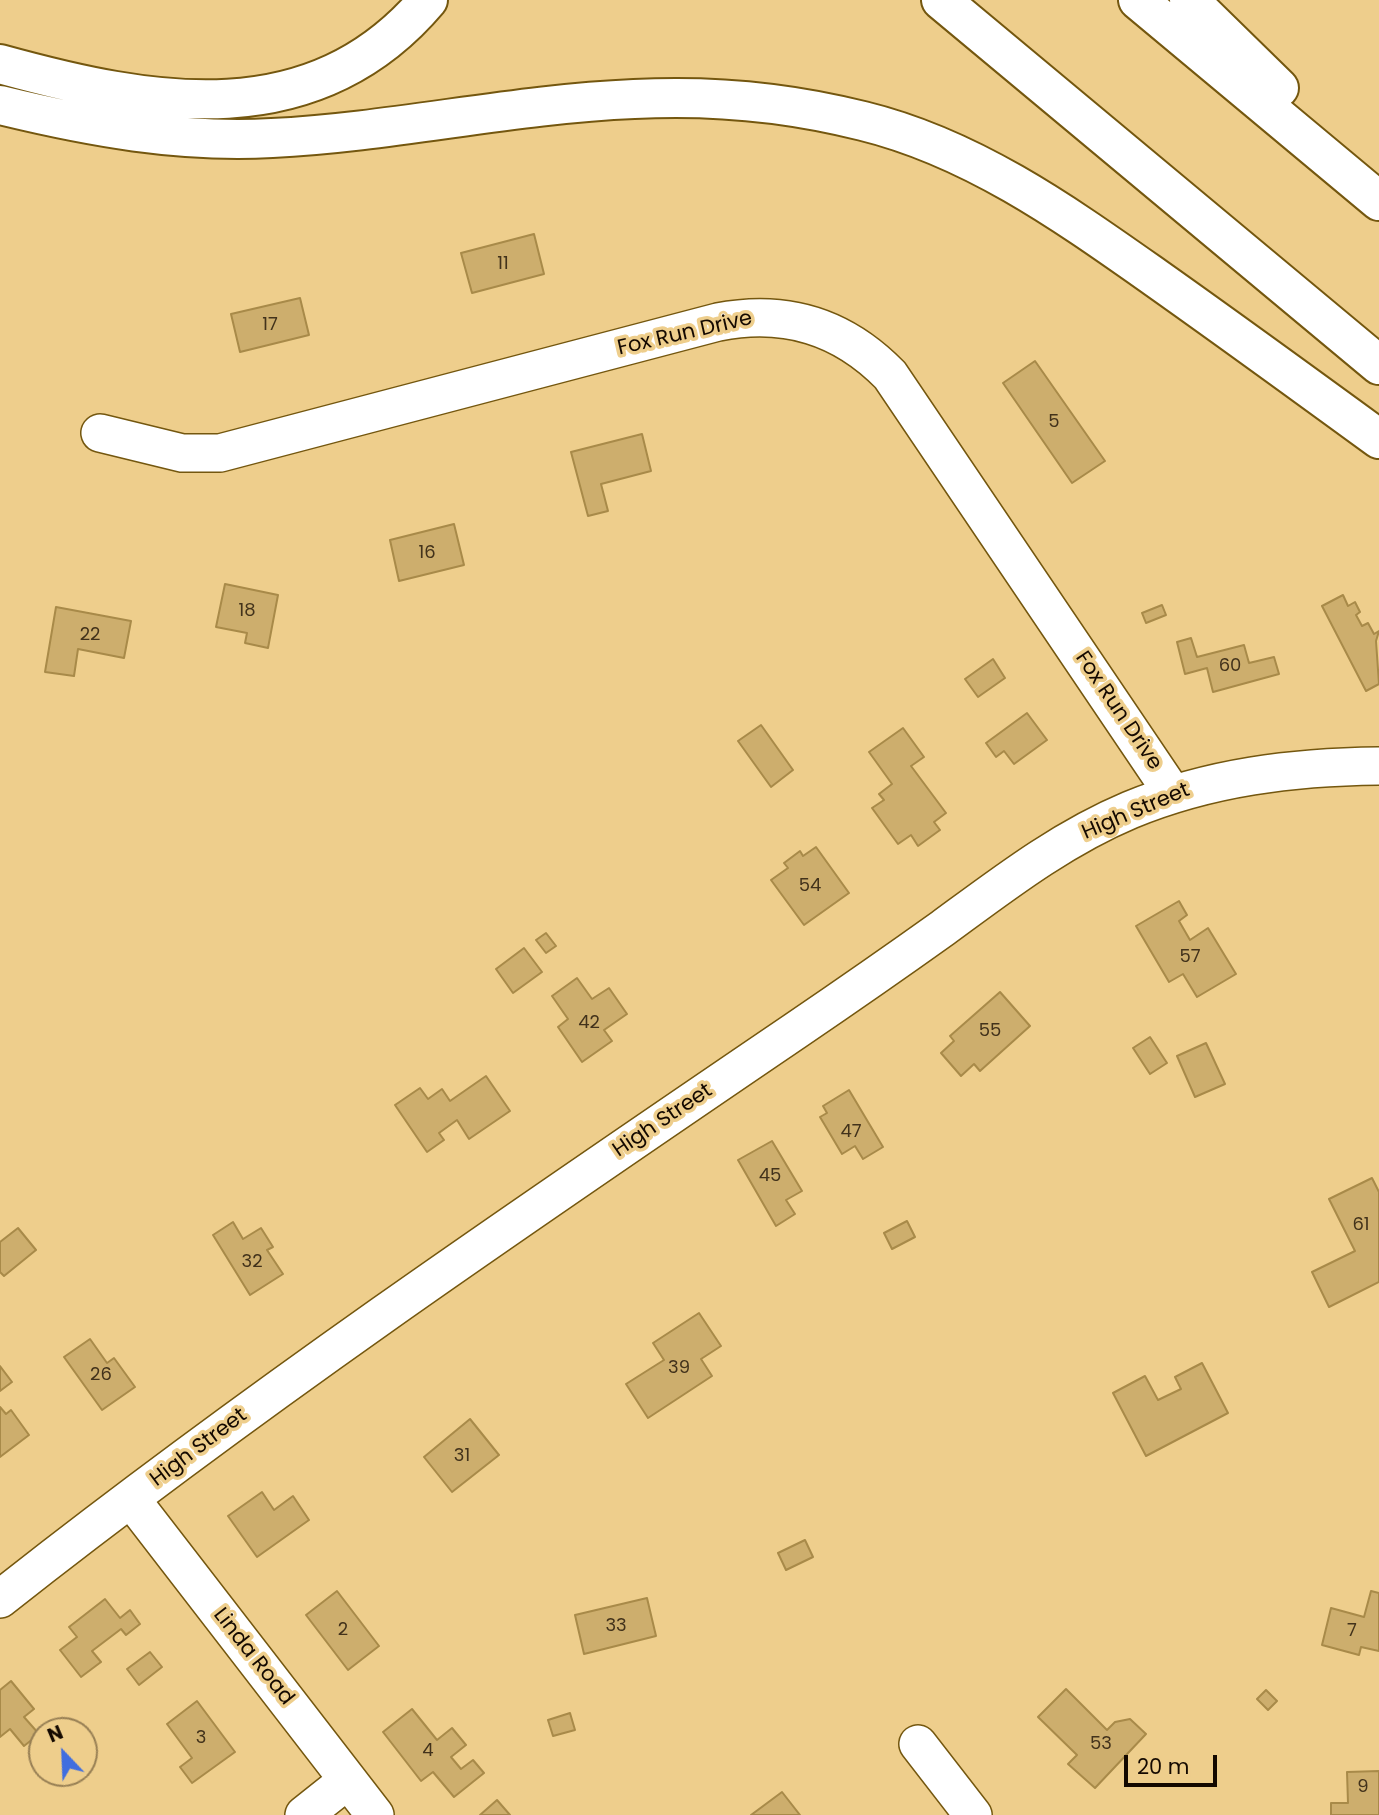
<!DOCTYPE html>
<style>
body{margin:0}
#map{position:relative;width:1379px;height:1815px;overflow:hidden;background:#eece8c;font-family:Poppins,sans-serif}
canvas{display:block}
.north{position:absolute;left:28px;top:1717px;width:70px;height:70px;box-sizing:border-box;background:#eece8c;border:2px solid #977f54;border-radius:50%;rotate:337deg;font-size:19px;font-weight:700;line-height:28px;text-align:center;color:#140900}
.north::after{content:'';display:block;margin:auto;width:24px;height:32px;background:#406edf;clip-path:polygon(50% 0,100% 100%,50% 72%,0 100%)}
.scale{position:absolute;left:1124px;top:1755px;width:93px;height:32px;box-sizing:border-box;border:4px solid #140900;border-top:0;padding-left:9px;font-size:21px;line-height:24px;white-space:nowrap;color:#140900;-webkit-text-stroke:5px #eece8c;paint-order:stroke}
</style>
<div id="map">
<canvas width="1379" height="1815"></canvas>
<div class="north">N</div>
<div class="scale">20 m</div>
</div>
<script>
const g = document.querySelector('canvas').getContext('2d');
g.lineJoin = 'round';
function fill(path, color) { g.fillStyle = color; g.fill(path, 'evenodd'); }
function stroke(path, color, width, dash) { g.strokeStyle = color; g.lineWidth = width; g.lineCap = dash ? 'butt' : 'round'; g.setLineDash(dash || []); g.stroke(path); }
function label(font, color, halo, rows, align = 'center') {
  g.font = font + ' Poppins,sans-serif'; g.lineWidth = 7; g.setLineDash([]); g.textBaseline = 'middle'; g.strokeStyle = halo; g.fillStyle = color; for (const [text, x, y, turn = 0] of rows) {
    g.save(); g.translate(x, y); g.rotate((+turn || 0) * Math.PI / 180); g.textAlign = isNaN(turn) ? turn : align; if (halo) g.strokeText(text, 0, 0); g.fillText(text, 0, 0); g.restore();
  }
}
const building = new Path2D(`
 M534 234 544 274 472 293 461 253Z
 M300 298 309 335 240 352 231 314Z
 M1035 361 1105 461 1072 483 1003 383Z
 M642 434 651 471 601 484 608 511 588 516 571 452Z
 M454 524 464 565 399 581 390 540Z
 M225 584 278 595 268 648 245 643 247 633 216 627Z
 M1343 595 1348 606 1355 602 1360 612 1356 615 1362 626 1368 623 1374 634 1379 631 1376 641 1379 684 1366 691 1322 606Z
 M1162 605 1166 615 1146 623 1142 613Z
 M56 607 131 621 124 658 78 649 74 676 45 672Z
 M1191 638 1197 657 1244 645 1249 663 1274 657 1279 674 1213 692 1207 668 1185 674 1177 642Z
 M993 659 1005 678 978 697 965 679Z
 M1027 713 1047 740 1014 764 1004 751 996 757 986 743Z
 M761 725 793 770 771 787 738 741Z
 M903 728 924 757 911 766 946 813 934 822 940 830 918 846 911 835 898 844 872 808 884 800 879 794 892 784 869 752Z
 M816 847 849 893 804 925 771 880 788 868 784 863 800 851 803 856Z
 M1179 901 1187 915 1179 921 1190 940 1208 928 1236 974 1197 997 1183 974 1169 982 1136 926Z
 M546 933 556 946 546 953 536 940Z
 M524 948 542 972 513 993 496 969Z
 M577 978 592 999 609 988 627 1014 604 1030 612 1041 582 1062 558 1027 568 1019 552 996Z
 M1000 992 1030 1026 980 1071 974 1064 961 1076 941 1053 954 1041 950 1036Z
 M1150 1037 1167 1063 1150 1074 1133 1048Z
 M1206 1043 1225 1084 1195 1097 1177 1056Z
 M486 1076 510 1111 469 1139 457 1120 439 1133 444 1140 427 1152 395 1105 420 1088 428 1099 442 1089 450 1101Z
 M849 1090 883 1147 863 1159 855 1146 842 1154 820 1117 827 1113 823 1106Z
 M772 1141 802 1191 786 1200 795 1214 776 1226 738 1160Z
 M1372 1178 1379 1192V1282L1329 1307 1312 1272 1355 1251 1329 1199Z
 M907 1221 915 1237 892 1249 884 1233Z
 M233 1222 243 1239 261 1228 273 1247 267 1250 283 1274 250 1295 213 1235Z
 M18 1228 36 1250 4 1276 0 1272V1242Z
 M699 1313 721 1346 701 1359 712 1376 648 1418 626 1384 664 1360 653 1343Z
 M90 1339 107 1363 114 1358 135 1387 102 1410 64 1357Z
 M1202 1363 1228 1413 1146 1456 1113 1393 1145 1376 1158 1400 1181 1389 1175 1377Z
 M0 1366 12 1382 0 1391Z
 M0 1407 6 1414 11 1410 29 1435 0 1457Z
 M470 1419 499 1455 452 1492 424 1457Z
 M262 1492 274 1510 293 1496 309 1520 257 1557 228 1516Z
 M805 1540 813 1557 786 1570 778 1553Z
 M337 1591 379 1646 348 1670 306 1615Z
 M1371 1591 1379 1593V1651L1361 1647 1359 1655 1322 1645 1331 1608 1364 1617Z
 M647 1598 656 1636 584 1654 575 1615Z
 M105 1599 120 1618 130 1610 140 1624 126 1635 121 1629 92 1651 101 1662 81 1677 60 1650 77 1637 69 1627Z
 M150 1652 162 1667 139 1685 127 1669Z
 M11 1681 34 1709 24 1717 39 1734 24 1746 10 1729 0 1737V1690Z
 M1066 1689 1107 1730 1115 1722 1130 1719 1146 1734 1095 1788 1068 1764 1077 1755 1038 1717Z
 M1266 1690 1277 1701 1268 1710 1257 1699Z
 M197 1701 235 1752 192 1783 180 1767 192 1758 167 1724Z
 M412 1709 437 1740 452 1728 466 1745 451 1757 461 1769 473 1760 484 1773 454 1797 433 1772 421 1781 383 1732Z
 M570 1713 575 1730 553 1736 548 1720Z
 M1379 1771V1815H1331V1803H1348L1347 1772Z
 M782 1792 800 1815H751Z
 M497 1800 510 1815H480Z`);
fill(building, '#cdae6d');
stroke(building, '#a88a49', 2);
const minor = new Path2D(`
 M100 433 182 453H220L718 322C785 309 842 326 890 375L1173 794
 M131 1499 375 1815
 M0 1599C256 1397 526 1214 795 1031 845 997 894 963 943 928 1003 884 1061 839 1130 810 1210 777 1293 767 1379 766
 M918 1744 973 1815
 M304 1815 348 1780`);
const highway = new Path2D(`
 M941 0 1379 365
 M1138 0 1379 201
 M1189 0 1279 88
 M0 64C152 106 313 136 428 0
 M0 105C90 127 179 143 272 138 393 132 513 104 634 99 711 95 788 102 863 121 973 148 1065 214 1156 278 1231 331 1305 385 1379 439`);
stroke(minor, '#74570f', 40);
stroke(highway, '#74570f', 42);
stroke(minor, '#fff', 37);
stroke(highway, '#fff', 38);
label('18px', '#42321b', null, [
 ["11",503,264],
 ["17",270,325],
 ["5",1054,422],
 ["16",427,553],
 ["18",247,611],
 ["22",90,635],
 ["60",1230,666],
 ["54",810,886],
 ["57",1190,957],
 ["42",589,1023],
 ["55",990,1031],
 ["47",851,1132],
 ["45",770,1176],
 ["61",1361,1225],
 ["32",252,1262],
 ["39",679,1368],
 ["26",101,1375],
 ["31",462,1456],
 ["33",616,1626],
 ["2",343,1630],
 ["7",1352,1631],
 ["3",201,1738],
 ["53",1101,1744],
 ["4",428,1751],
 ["9",1363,1787]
]);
label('21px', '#140900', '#eece8c', [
 ["Fox Run Drive",685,334,-13],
 ["Fox Run Drive",1118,711,56],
 ["High Street",1136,812,-23],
 ["High Street",663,1121,-34],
 ["High Street",199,1448,-37],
 ["Linda Road",253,1657,52]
]);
</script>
